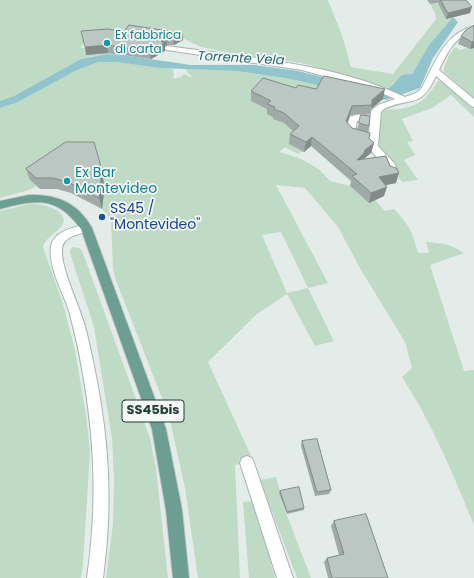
<!DOCTYPE html>
<style>
body{margin:0}
canvas{display:block;background:#e4ece9}
</style>
<canvas width="474" height="578"></canvas>
<script>
const g = document.querySelector('canvas').getContext('2d');
g.lineJoin = 'round';
function fill(path, color) { g.fillStyle = color; g.fill(path, 'evenodd'); }
function stroke(path, color, width, dash) { g.strokeStyle = color; g.lineWidth = width; g.lineCap = dash ? 'butt' : 'round'; g.setLineDash(dash || []); g.stroke(path); }
function label(font, color, halo, rows, align = 'center') {
  g.font = font + ' Poppins,sans-serif'; g.lineWidth = 3.5; g.setLineDash([]); g.textBaseline = 'middle'; g.strokeStyle = halo; g.fillStyle = color; for (const [text, x, y, turn = 0] of rows) {
    g.save(); g.translate(x, y); g.rotate((+turn || 0) * Math.PI / 180); g.textAlign = isNaN(turn) ? turn : align; if (halo) g.strokeText(text, 0, 0); g.fillText(text, 0, 0); g.restore();
  }
}
fill(new Path2D(`
 M0 0H328L342 35 351 67 393 74 436 19 435 13 430 4H439L446 19 453 17 429 45 412 74 393 83 389 88 330 73 311 65 288 61 261 59 201 47 172 33 86 38 81 48 125 50 122 55 108 54 81 59 14 96 0 101Z
 M455 47 460 50 467 48 470 49 474 48V99L443 71 448 57Z
 M99 62H116L173 69 174 79 181 77 184 74 193 78 185 69 236 71 286 78 339 89 289 144 304 152H301L298 154 285 147 279 152 299 158 319 169 330 181 350 186 369 203 375 200 385 211 394 209C410 226 412 231 418 253H429L426 242C443 243 450 244 464 253L430 265 464 371 474 370V525C453 474 432 423 402 377L412 368 405 342 361 270 338 227 305 188 276 185 328 283 308 288 334 341 315 346 287 294 257 314 208 362 253 460 235 465 240 578H198L185 488 169 416 115 278 113 269 111 221 107 214 101 208C106 189 103 171 97 153L30 180 37 186 29 190 0 198V108L18 102 77 70ZM281 232 308 288 287 293 262 235Z
 M438 81 445 82 472 107 474 109V117L451 95 432 108 402 119 413 141 407 142 415 155 404 160 418 180 402 182 376 145 380 112C388 107 395 111 404 108 423 104 428 96 438 81Z
 M29 204C40 204 60 206 64 220 62 232 46 235 43 247L63 304 75 350 86 415 90 451 83 564 81 578H0V211Z
 M73 247 80 248 83 253 150 438 156 468 168 578H106L113 524 114 478 112 439 94 327 70 253V250Z
 M276 477 285 510 311 578H297L260 480Z
 M254 501 275 578H249L243 502Z`), '#bfdbc6');
fill(new Path2D(`
 M453 17 458 22 433 58 420 88 386 100 286 78 236 71 161 68 116 62H99L77 70 18 102 0 108V101L14 96 81 59 108 54 122 55 191 65H254L298 71 378 91 389 88 402 75 412 74 429 45Z`), '#91c4cc');
const minor = new Path2D(`
 M474 26V31C455 36 447 53 439 70L474 99V107L471 106 436 76C420 110 412 96 384 109L381 112 378 146 394 163 397 169 392 172 388 171 368 147 370 121H357L355 131 365 137 363 139H357L345 132 350 117 358 114 371 116V111L378 105 395 99 377 91 302 70 167 50 163 48 167 46C245 57 333 63 405 97L416 93 421 89C435 64 443 34 474 26Z
 M86 224 90 225 92 228 90 231C80 234 62 236 62 250 61 271 82 310 87 334 107 419 115 491 103 578H87C99 496 94 424 77 343 74 332 72 320 68 308 62 291 48 265 51 247 53 231 73 228 86 224Z
 M247 456 252 458 254 463 293 578H277L240 463 242 458Z`);
const major = new Path2D(`
 M29 195C57 194 78 203 92 228L166 429 182 510 189 578H173L166 510 152 429 81 229C57 196 37 199 0 209V201Z`);
stroke(minor, '#a7b4b0', 2);
stroke(major, '#c2c9c7', 2);
fill(minor, '#fff');
fill(major, '#6c9e91');
fill(new Path2D(`
 M427 0H466L470 13 446 19 438 3 430 4Z
 M474 26V48L470 49 458 44 461 36Z
 M124 32 182 33 183 40 174 45H167L165 46V51L151 59 108 53 86 55Z
 M296 88 316 89 383 99 371 109 370 114 350 115 347 123 352 128 357 129 359 123 369 126 368 133 369 138 374 143 371 153 363 160 396 183 385 185 384 196 369 203 350 186 351 181 311 146 304 152 289 144 290 134 293 131 284 123 273 119V117L267 114V109L251 101V91Z
 M26 169 103 174 104 192 102 209 71 193 57 189H40L30 180Z
 M302 441 331 490 329 494 315 496 301 446Z
 M280 491 304 508V510L287 514 279 493Z
 M334 521 388 578H328L324 562 327 558 339 555 331 526Z`), '#a0aba7');
fill(new Path2D(`
 M472 7 470 13 446 19 448 13Z
 M182 33 183 40 174 45V38Z
 M166 37 167 45 165 46V51L151 59 150 52 161 41V39Z
 M474 41V48L470 49 472 42Z
 M107 45 108 53 86 55 85 47Z
 M385 89 383 99 371 109 372 100Z
 M352 106 350 115 344 131 346 121Z
 M312 137 311 146 304 152 306 142Z
 M374 143 371 153 363 159 362 163 357 160 365 150Z
 M100 163 103 174 104 192 102 209 99 198Z
 M399 173 396 183 376 187 379 177Z
 M387 187 384 196 369 203 371 193Z`), '#828b88');
const building = new Path2D(`
 M441 0H466L472 7 448 13Z
 M129 25 182 33 174 38 166 37 161 39V41L164 43 150 52 107 45 85 47 81 31 108 29 124 32Z
 M474 26V41L472 42 461 36 466 30Z
 M324 76 385 89 372 100V105L352 106 346 121 352 128 370 133 369 138 374 143 365 150 364 153 357 160 386 156 390 166 396 168 399 173 379 177 387 187 371 193 352 176 357 174 312 137 306 142 290 134 299 126 284 113 274 109 275 107 267 104 271 101 251 91 263 78 296 88 298 85 316 89Z
 M361 115 370 116 369 126 359 123Z
 M66 142H94L100 163 101 182 99 198 68 182 53 178H36L26 169Z
 M317 439 331 490 317 492 302 441Z
 M299 487 304 508 287 512 280 491Z
 M366 514 388 578H332L327 558 344 554 334 521Z`);
fill(building, '#bac7c2');
stroke(building, '#828b88', 1);
for (const [x, y, r, color] of [
 [107,43,4,"#0f9aa8"],
 [67,181,4,"#0f9aa8"],
 [102,217,4,"#1a4fb4"]
]) { const dot = new Path2D(); dot.arc(x, y, r, 0, 2 * Math.PI); g.fillStyle = color; g.fill(dot); stroke(dot, '#f4f9f7', 1.5); }
label('12px', '#0d838f', '#f4f9f7', [
 ["Ex fabbrica",115,36],
 ["di carta",115,50]
], 'left');
label('italic 13px', '#246774', '#f4f9f7', [
 ["Torrente Vela",241,59,3]
]);
for (const [x, y, w] of [
 [153,411,62]
]) { const box = new Path2D(); box.roundRect(x - w / 2, y - 11, w, 22, 3); g.fillStyle = '#f4f9f7'; g.fill(box); stroke(box, '#253d36', 1); }
label('bold 13px', '#253d36', null, [
 ["SS45bis",153,411]
]);
label('14px', '#0d838f', '#f4f9f7', [
 ["Ex Bar",75,173],
 ["Montevideo",75,189]
], 'left');
label('14px', '#164399', '#f4f9f7', [
 ["SS45 /",110,209],
 ["\"Montevideo\"",110,225]
], 'left');
</script>
